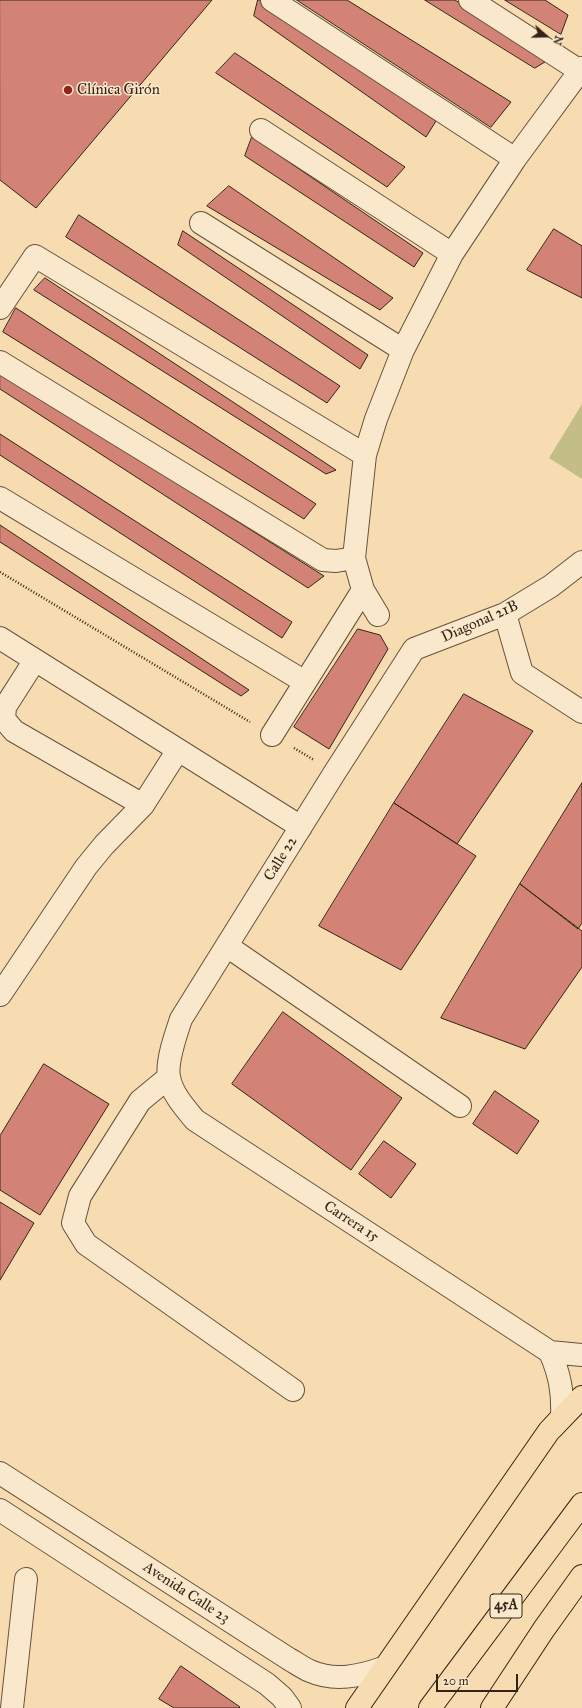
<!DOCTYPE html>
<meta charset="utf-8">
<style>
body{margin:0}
#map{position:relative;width:582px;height:1708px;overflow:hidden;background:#f7dbb1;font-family:"IM FELL Great Primer",serif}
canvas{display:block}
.north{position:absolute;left:526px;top:16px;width:40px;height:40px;-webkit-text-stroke:3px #fae8cc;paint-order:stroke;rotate:110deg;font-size:11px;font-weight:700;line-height:16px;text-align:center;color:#352415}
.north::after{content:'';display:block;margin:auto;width:14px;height:18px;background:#352415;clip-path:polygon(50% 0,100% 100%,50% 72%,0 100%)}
.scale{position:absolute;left:436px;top:1674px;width:82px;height:18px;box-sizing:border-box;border:2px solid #352415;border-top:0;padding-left:5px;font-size:12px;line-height:14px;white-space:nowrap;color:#352415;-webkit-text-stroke:3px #fae8cc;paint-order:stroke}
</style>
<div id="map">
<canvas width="582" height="1708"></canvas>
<div class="north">N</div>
<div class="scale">20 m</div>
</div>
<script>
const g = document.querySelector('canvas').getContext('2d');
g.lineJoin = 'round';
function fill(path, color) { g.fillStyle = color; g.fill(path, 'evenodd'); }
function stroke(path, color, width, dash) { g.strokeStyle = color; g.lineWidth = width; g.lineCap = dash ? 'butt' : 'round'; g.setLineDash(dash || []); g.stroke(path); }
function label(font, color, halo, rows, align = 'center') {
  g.font = font + ' "IM FELL Great Primer",serif'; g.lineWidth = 3; g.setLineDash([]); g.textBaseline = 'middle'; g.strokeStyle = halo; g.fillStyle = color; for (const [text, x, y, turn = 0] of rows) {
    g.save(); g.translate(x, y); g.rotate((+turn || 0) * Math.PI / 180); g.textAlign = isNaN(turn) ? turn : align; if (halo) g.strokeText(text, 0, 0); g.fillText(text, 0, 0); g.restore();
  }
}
fill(new Path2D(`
 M582 404V479L549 458Z`), '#c3be87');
const building = new Path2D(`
 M0 0H212L36 208 0 180Z
 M258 0H261L436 121 426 137 254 16Z
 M297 0H347L511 102 491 127Z
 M425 0H455L548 60 535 68Z
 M505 0H545L568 15 561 34Z
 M235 53 405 167 387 187 216 73Z
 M252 137 423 253 414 267 245 156Z
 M229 186 393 298 380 310 207 206Z
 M79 215 340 386 327 403 66 237Z
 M554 229 582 246V298L527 270Z
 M183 231 368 355 360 369 178 245Z
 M45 278 336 470 326 474 34 290Z
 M16 308 316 504 304 519 3 332Z
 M0 372 324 576 308 588 0 389Z
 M0 434 292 622 282 638 0 455Z
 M0 525 249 690 241 696 0 542Z
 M358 629 380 635 388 649 329 749 294 727Z
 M464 694 533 731 457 844 394 803Z
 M582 783V923L578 929 520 884Z
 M394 803 476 856 401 970 319 926Z
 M520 884 582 931V967L525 1049 441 1018Z
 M283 1012 402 1098 351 1170 232 1084Z
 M44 1064 109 1104 40 1215 0 1190V1136Z
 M495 1091 539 1121 517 1154 473 1124Z
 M384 1141 416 1164 391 1198 359 1174Z
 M0 1202 34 1223 0 1280Z
 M181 1666 240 1707 239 1708H174L159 1699Z`);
fill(building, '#d38276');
stroke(building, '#352415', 1);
const minor = new Path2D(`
 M272 0 515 159
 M470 0 580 71
 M261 130 452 254
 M201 223 403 350
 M0 308 35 256 365 455
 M0 362 323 560 336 561 354 558
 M0 498 305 682
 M582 562 551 586 505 614 414 649 335 772 181 1019C176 1034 166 1062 169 1077 172 1094 185 1108 195 1120L550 1352 582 1355
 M505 614 522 673 582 712
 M378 615 363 590 354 558 365 455 376 419 403 350 452 254 515 159 582 68
 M0 638 301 827
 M35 660 5 707 4 719 14 731 143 805
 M272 735 363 590
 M227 946 460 1106
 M0 995 86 867 104 845 143 805 178 750
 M169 1077 140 1101 80 1196 73 1223 86 1244 293 1390
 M550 1352C560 1375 563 1392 562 1417L553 1427
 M0 1473 289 1659C296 1663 303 1668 310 1671 335 1682 360 1676 383 1668
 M0 1510 267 1684 282 1697 290 1708
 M12 1708 26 1579`);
const highway = new Path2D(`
 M357 1708 549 1431 582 1397
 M430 1708 582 1504
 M492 1708 544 1629 582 1576`);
stroke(minor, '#66523c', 24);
stroke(highway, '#352415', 24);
stroke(new Path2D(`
 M0 572 250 722
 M294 748 314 760`), '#352415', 2.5, [1, 2]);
stroke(minor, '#fae8cc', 22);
stroke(highway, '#f7dbb1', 22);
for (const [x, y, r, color] of [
 [68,90,5,"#8f2418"]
]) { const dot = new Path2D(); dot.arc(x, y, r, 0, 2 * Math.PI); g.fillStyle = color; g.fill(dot); stroke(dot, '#fae8cc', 1.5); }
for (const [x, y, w] of [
 [506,1606,32]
]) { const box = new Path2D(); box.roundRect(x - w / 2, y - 12, w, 24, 3); g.fillStyle = '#fae8cc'; g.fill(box); stroke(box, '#352415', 1); }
label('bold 14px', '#352415', null, [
 ["45A",506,1606]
]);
label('15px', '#352415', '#fae8cc', [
 ["Clínica Girón",77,90]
], 'left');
label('15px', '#352415', '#fae8cc', [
 ["Diagonal 21B",480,622,-24],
 ["Calle 22",281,859,-58],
 ["Carrera 15",351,1222,33],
 ["Avenida Calle 23",186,1593,33]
]);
</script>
